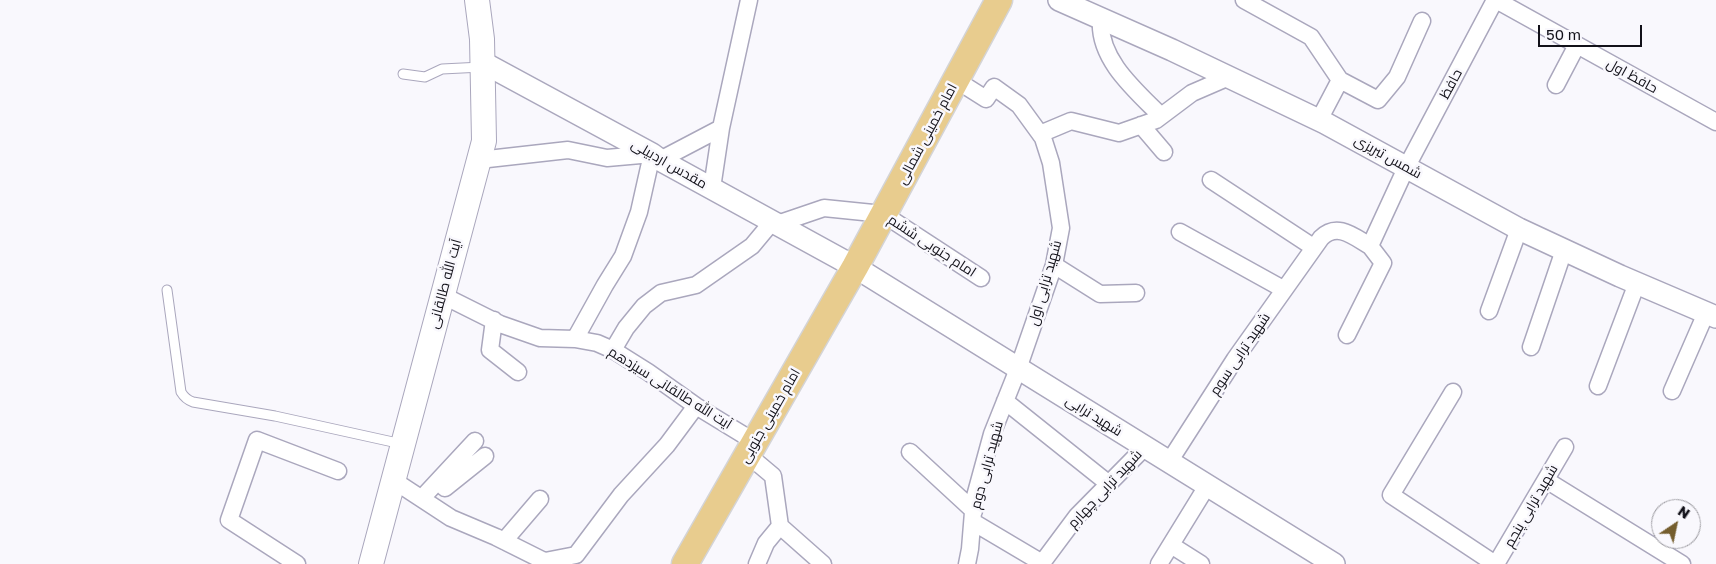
<!DOCTYPE html>
<meta charset="utf-8">
<style>
body{margin:0}
#map{position:relative;width:1716px;height:564px;overflow:hidden;background:#f9f8fd;font-family:"Golos Text",sans-serif}
canvas{display:block}
.north{position:absolute;left:1651px;top:499px;width:50px;height:50px;box-sizing:border-box;background:#f9f8fd;border:1px solid #9d9ca2;border-radius:50%;rotate:34deg;font-size:14px;font-weight:700;line-height:20px;text-align:center;color:#121119}
.north::after{content:'';display:block;margin:auto;width:18px;height:22px;background:#755e2e;clip-path:polygon(50% 0,100% 100%,50% 72%,0 100%)}
.scale{position:absolute;left:1538px;top:25px;width:104px;height:22px;box-sizing:border-box;border:2px solid #121119;border-top:0;padding-left:6px;font-size:15px;line-height:18px;white-space:nowrap;color:#121119;-webkit-text-stroke:4px #f9f8fd;paint-order:stroke}
</style>
<div id="map">
<canvas width="1716" height="564"></canvas>
<div class="north">N</div>
<div class="scale">50 m</div>
</div>
<script>
const g = document.querySelector('canvas').getContext('2d');
g.lineJoin = 'round';
function stroke(path, color, width, dash) { g.strokeStyle = color; g.lineWidth = width; g.lineCap = dash ? 'butt' : 'round'; g.setLineDash(dash || []); g.stroke(path); }
function label(font, color, halo, rows, align = 'center') {
  g.font = font + ' "Golos Text",Cairo,sans-serif'; g.lineWidth = 5; g.setLineDash([]); g.textBaseline = 'middle'; g.strokeStyle = halo; g.fillStyle = color; for (const [text, x, y, turn = 0] of rows) {
    g.save(); g.translate(x, y); g.rotate((+turn || 0) * Math.PI / 180); g.textAlign = isNaN(turn) ? turn : align; if (halo) g.strokeText(text, 0, 0); g.fillText(text, 0, 0); g.restore();
  }
}
const service = new Path2D(`
 M403 74 425 77 442 69 482 67
 M167 290 181 392C184 397 187 400 193 402L275 416 402 444`);
const minor = new Path2D(`
 M1244 0 1311 37 1340 80 1319 120
 M1496 0 1716 122
 M1101 20C1098 59 1135 90 1161 116
 M956 80 986 99 994 87 1019 105 1043 138 1051 163 1061 228 1054 265 1018 369 992 434 974 500 970 549 967 564
 M1340 80 1378 100 1397 77 1422 21
 M1556 85 1577 45
 M1141 125 1164 152
 M1040 134 1071 121 1119 133 1156 120 1192 93 1229 77
 M479 160 568 150 607 158 652 154 639 212 623 256 605 285 575 339
 M660 160 721 128
 M1211 180 1313 247
 M712 188 721 128 749 0
 M777 224 824 208 883 214 981 278
 M1180 232 1283 289
 M1054 265 1100 294 1136 293
 M442 295 500 324 540 338 575 339 597 343 613 350 648 372 696 406 755 442
 M1489 311 1519 229
 M494 320 490 350 518 372
 M1347 335 1383 263 1370 246
 M1531 347 1564 250
 M613 350 626 328 644 306 661 293 696 285 752 246 772 222
 M1598 386 1637 283
 M1672 391 1706 313
 M1453 392 1391 495 1495 564
 M1005 401 1109 484
 M910 452 974 511
 M748 455 773 476 780 526 823 564
 M1169 462 1235 359 1321 238C1337 222 1353 236 1370 246L1406 168 1495 0
 M393 480 451 518 496 537 550 564
 M1546 480 1682 564
 M438 481 445 488 485 456
 M422 498 475 441
 M973 522 1042 563 1077 516 1145 447
 M504 541 540 499
 M1171 545 1201 564
 M545 561 576 555 621 495 667 445 696 406
 M297 564 229 520 257 440 338 471
 M757 564 766 543 780 526
 M1159 564 1207 486
 M1496 564 1565 447`);
const tertiary = new Path2D(`
 M1059 0 1172 50 1325 123 1519 229 1620 276 1716 317
 M482 62 652 154 660 160 855 267 1334 564`);
const secondary = new Path2D(`
 M371 564 484 141 482 39 477 0`);
const primary = new Path2D(`
 M685 564 855 267 999 0`);
stroke(service, '#aaa7bd', 11);
stroke(minor, '#aaa7bd', 19);
stroke(tertiary, '#aaa7bd', 24);
stroke(secondary, '#aaa7bd', 26);
stroke(primary, '#d4d4d6', 29);
stroke(service, '#fff', 9);
stroke(minor, '#fff', 16);
stroke(tertiary, '#fff', 21);
stroke(secondary, '#fff', 24);
stroke(primary, '#e8cc8e', 26);
label('14px', '#121119', '#f9f8fd', [
 ["حافظ اول",1632,76,29],
 ["حافظ",1451,84,-62],
 ["امام خمینی شمالی",927,134,-62],
 ["شمس تبریزی",1388,157,29],
 ["مقدس اردبیلی",669,164,30],
 ["امام جنوبی ششم",932,246,33],
 ["شهید ترابی اول",1045,283,-74],
 ["آیت الله طالقانی",445,284,-75],
 ["شهید ترابی سوم",1240,354,-56],
 ["آیت الله طالقانی سیزدهم",670,388,32],
 ["امام خمینی جنوبی",770,416,-60],
 ["شهید ترابی",1094,416,32],
 ["شهید ترابی دوم",987,465,-75],
 ["شهید ترابی چهارم",1105,489,-47],
 ["شهید ترابی پنجم",1531,506,-60]
]);
</script>
